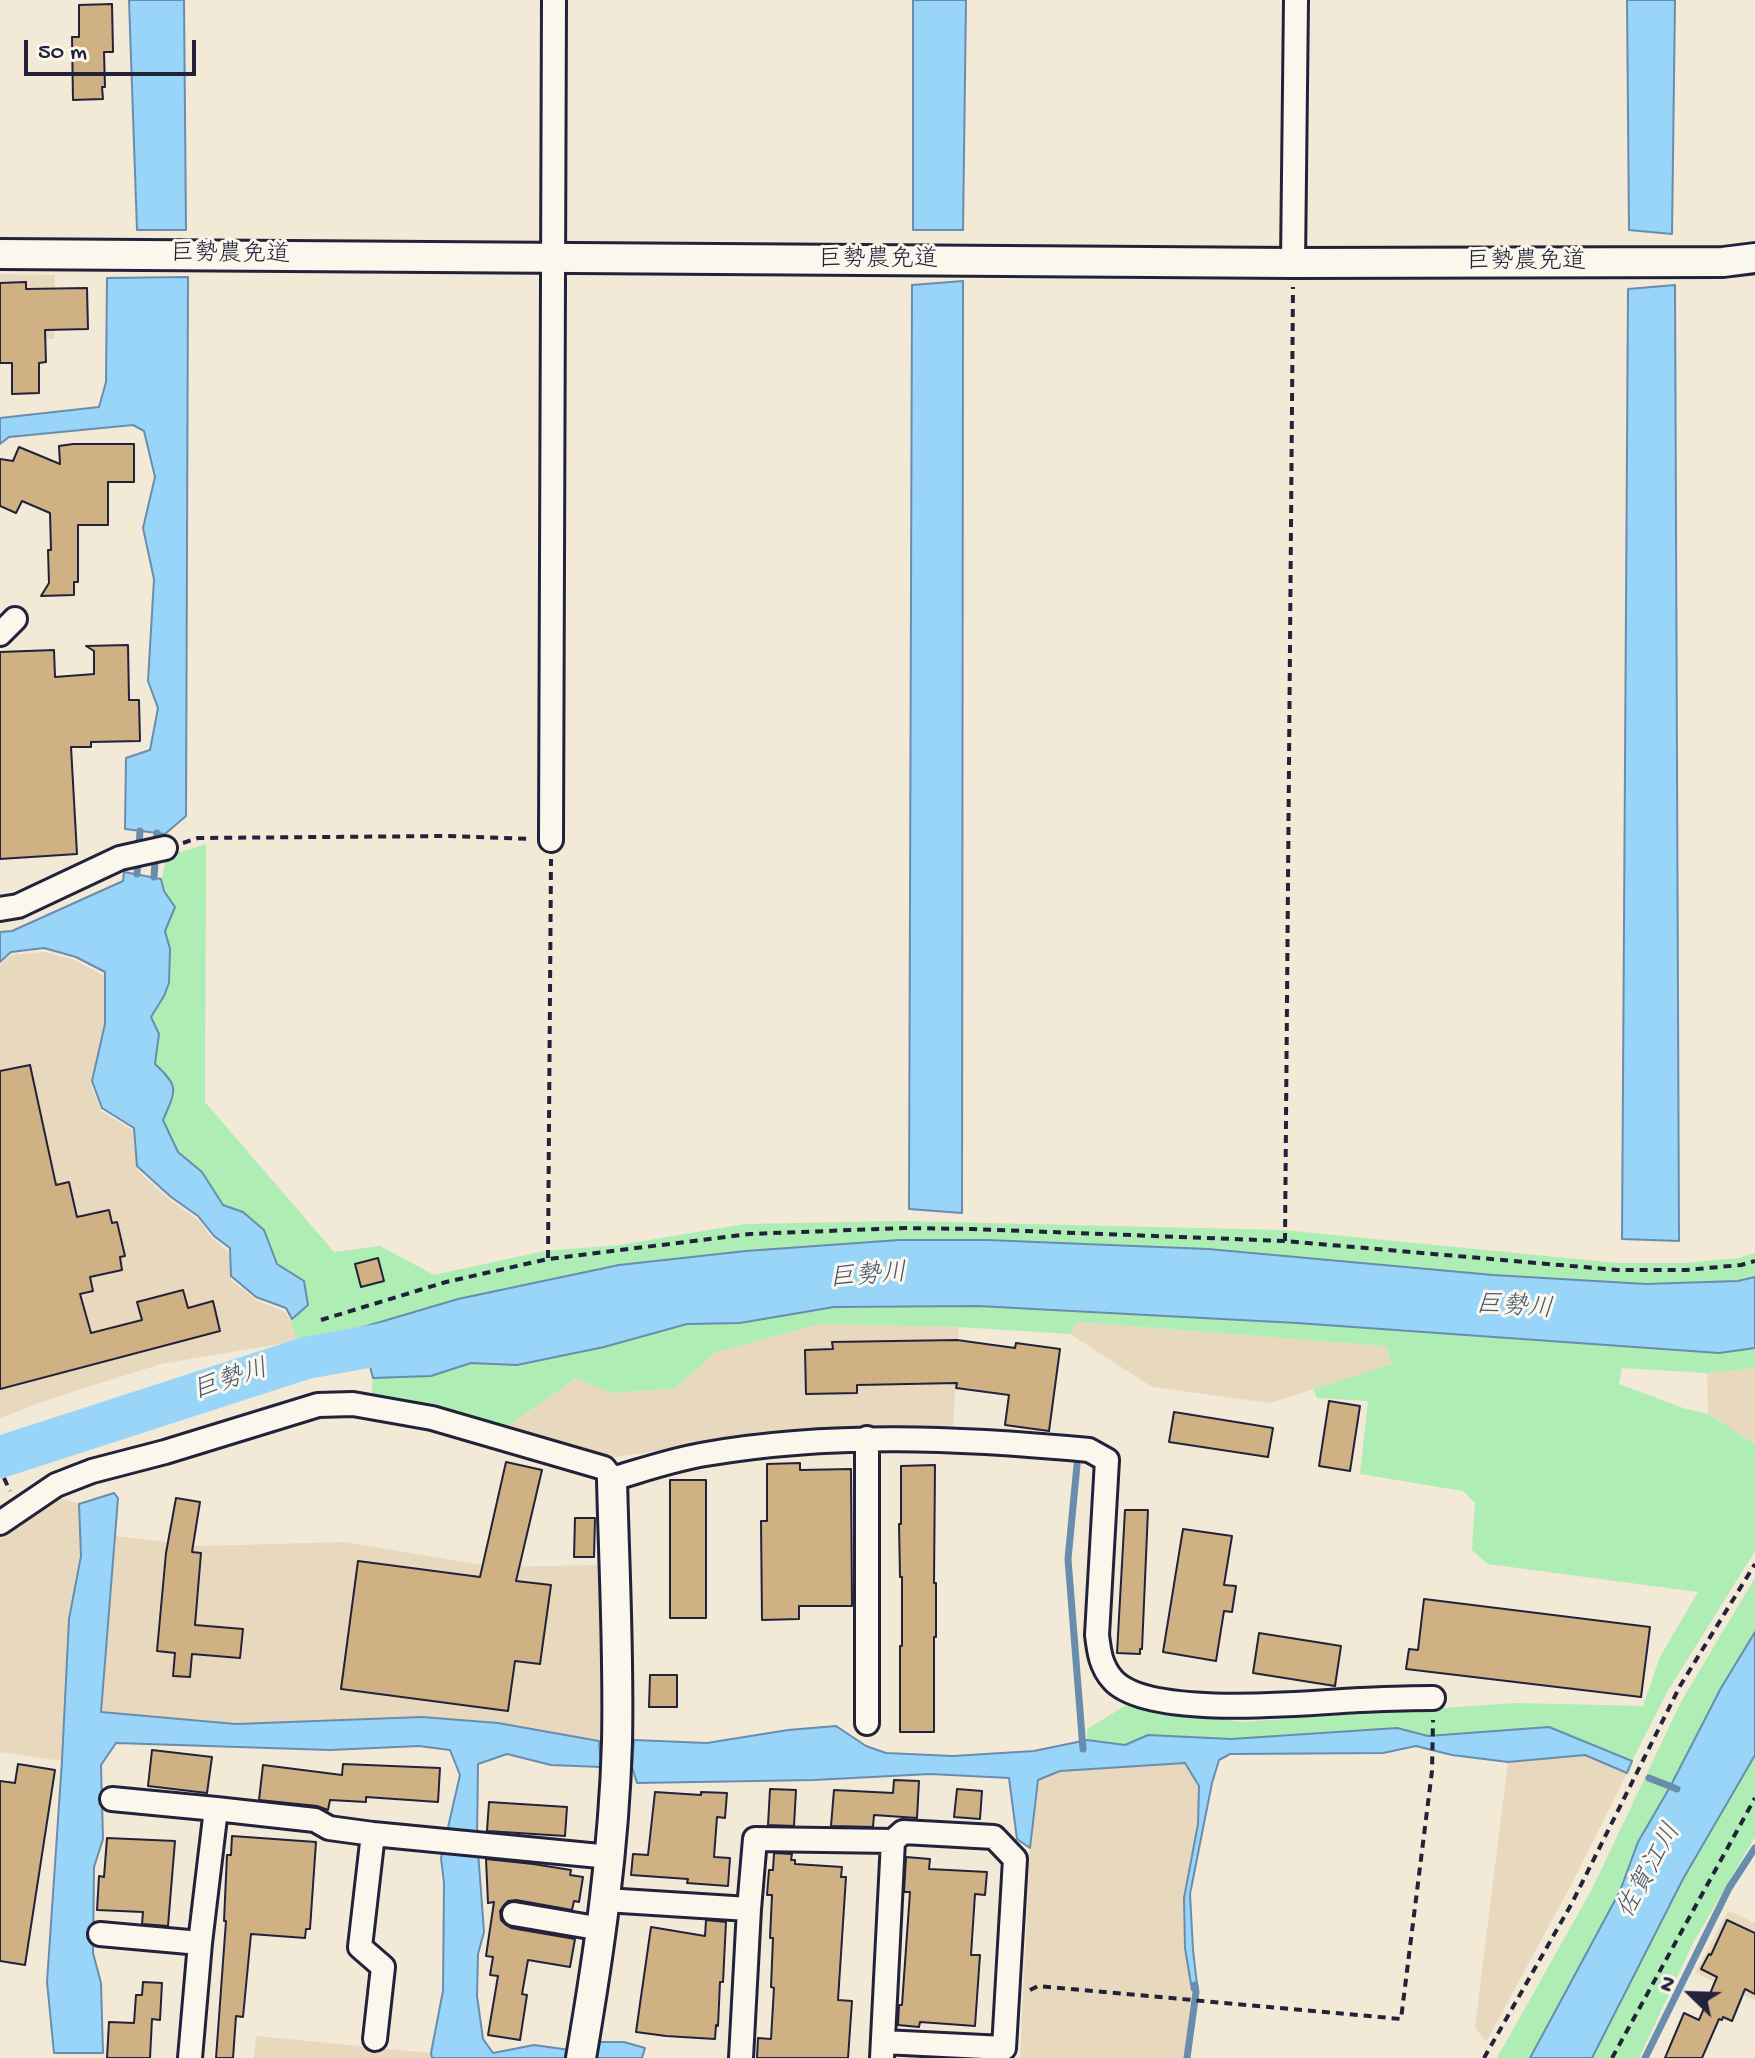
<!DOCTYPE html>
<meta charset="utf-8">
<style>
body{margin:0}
#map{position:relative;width:1755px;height:2058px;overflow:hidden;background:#f2e9d7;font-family:"Gochi Hand",sans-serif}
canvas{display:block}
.north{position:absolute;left:1651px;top:1954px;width:80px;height:80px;-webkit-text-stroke:6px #fbf7ec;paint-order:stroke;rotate:293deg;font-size:22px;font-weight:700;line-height:32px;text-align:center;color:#22223b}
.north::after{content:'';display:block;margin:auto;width:28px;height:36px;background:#22223b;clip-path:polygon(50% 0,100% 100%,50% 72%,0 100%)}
.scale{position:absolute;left:24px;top:40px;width:172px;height:36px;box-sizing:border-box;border:4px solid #22223b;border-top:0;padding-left:10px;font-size:24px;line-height:28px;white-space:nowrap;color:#22223b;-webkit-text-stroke:6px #fbf7ec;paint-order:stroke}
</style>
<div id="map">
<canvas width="1755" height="2058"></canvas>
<div class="north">N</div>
<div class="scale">50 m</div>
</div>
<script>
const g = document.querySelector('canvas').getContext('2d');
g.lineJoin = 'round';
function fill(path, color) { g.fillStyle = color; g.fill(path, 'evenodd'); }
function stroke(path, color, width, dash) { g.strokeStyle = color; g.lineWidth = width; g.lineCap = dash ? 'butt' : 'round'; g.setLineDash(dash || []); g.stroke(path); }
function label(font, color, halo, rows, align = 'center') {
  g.font = font + ' "Gochi Hand","Klee One",sans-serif'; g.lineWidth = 6; g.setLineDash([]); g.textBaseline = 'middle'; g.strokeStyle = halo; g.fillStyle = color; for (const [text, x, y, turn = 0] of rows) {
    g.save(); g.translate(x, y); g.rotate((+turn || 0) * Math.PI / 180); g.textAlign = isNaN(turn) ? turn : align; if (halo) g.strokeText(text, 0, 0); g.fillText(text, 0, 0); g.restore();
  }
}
fill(new Path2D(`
 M0 274 55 275 54 339 0 338Z
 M44 952 75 960 104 976 105 1027 91 1084 101 1111 134 1131 137 1170 171 1201 198 1220 213 1239 229 1252 231 1280 256 1300 285 1312 291 1321 297 1341 161 1364 56 1397 0 1418V965L11 955Z
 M1075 1322 1386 1346 1392 1364 1270 1403 1152 1387 1070 1334Z
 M821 1324 959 1327 953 1428H865L768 1435 615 1457 502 1430 576 1378 612 1393 675 1388 716 1352Z
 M1755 1368V1444L1708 1414 1707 1373Z
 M61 1498 79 1504 81 1556 69 1619 62 1761 0 1752V1539Z
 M115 1536 202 1546 345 1542 492 1567 602 1565 605 1719 599 1741 498 1723 422 1717 236 1724 101 1712Z
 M1585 1755 1627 1773 1569 1889 1486 2042 1475 2027 1508 1762Z
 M1185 1763 1199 1786 1198 1824 1184 1898 1185 1948 1192 1990 1184 2058H1020L1030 1848 1037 1780 1060 1771Z
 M1728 1911 1755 1923V2000L1695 1973Z
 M256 2036 431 2053 432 2058H254Z`), '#e8d8be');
fill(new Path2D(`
 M206 844 205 1102 334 1252 380 1246 434 1275 544 1251 620 1245 745 1224 902 1221 1283 1230 1617 1263H1685L1739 1258 1755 1253V1277L1738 1281 1646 1284 1493 1275 1208 1249 987 1240H899L746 1251 619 1265 458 1299 360 1328 297 1341 291 1321 308 1305 304 1281 277 1264 264 1230 243 1212 223 1205 202 1172 178 1152 163 1120 175 1095 170 1078 155 1064 159 1034 151 1017 164 996 170 949 165 931 175 907C160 885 161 883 166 857Z
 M978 1306 1297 1323 1719 1353 1755 1348V1368L1707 1373 1622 1368 1619 1384 1683 1408 1708 1414 1755 1444V1551L1667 1692 1632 1761 1549 1727 1428 1736 1397 1728 1231 1739 1148 1735 1125 1745 1087 1740V1729L1125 1706 1242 1722 1516 1703 1643 1706 1660 1657 1698 1592 1488 1564 1472 1550 1475 1503 1463 1491 1360 1474 1368 1401 1317 1398 1313 1389 1392 1364 1386 1346 1076 1322 1070 1334 959 1327 821 1324 716 1352 675 1388 612 1393 576 1378 502 1430 371 1398 373 1378 431 1376 471 1363 517 1365 604 1347 687 1324 740 1323 834 1307Z
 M1755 1578V1632L1721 1688 1670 1787 1638 1842 1620 1891 1530 2058H1497L1591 1891 1682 1700Z
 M1755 1755V1837L1693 1943 1639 2058H1592L1683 1879Z`), '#aeedb4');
const water = new Path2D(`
 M129 0H184L186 230H137Z
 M913 0H966L963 230H913Z
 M1627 0H1675L1672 234 1629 230Z
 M188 277 186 816 165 834 125 829 126 758 150 750 158 708 148 681 154 579 143 528 155 477 144 431 133 425 9 437 0 444V418L99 407 106 382 107 278Z
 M963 281 962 1213 909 1209 912 285Z
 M1675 285 1679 1241 1622 1239 1628 289Z
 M124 872 161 879 164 891 175 907 165 931 170 949 169 983 164 996 151 1017 159 1034 155 1064C180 1087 176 1090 163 1120L178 1152 202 1172 223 1205 243 1212 264 1230 277 1264 304 1281 308 1305 292 1319 286 1308 256 1297 231 1276 230 1248 214 1236 198 1216 171 1197 137 1166 134 1128 102 1108 92 1081 105 1024V972L76 957 44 948 11 952 0 962V932L12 931 123 881Z
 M899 1240H987L1208 1249 1493 1275 1646 1284 1738 1281 1755 1277V1348L1719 1353 1297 1323 978 1306 834 1307 740 1323 687 1324 604 1347 517 1365 471 1363 431 1376 373 1378 360 1328 458 1299 619 1265 746 1251Z
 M114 1493 118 1498 101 1712 236 1724 422 1717 498 1723 599 1741 601 1767 551 1765 507 1754 478 1764 477 1838 484 1932 478 1954 477 1996 483 2039 493 2053 534 2045 570 2050 593 2042H624L645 2048 642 2058H432L431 2053 443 1991 444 1883 441 1858 460 1775 450 1750 419 1746 330 1750 116 1743 101 1765 103 1839 94 1867 93 1953 101 1983 103 2053H54L47 1982 62 1761 69 1619 81 1556 79 1504Z
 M1755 1632V1755L1683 1879 1592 2058H1530L1620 1891 1638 1842 1670 1787 1721 1688Z
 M836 1726 866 1746 886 1753 953 1756 1034 1751 1087 1740 1125 1745 1148 1735 1231 1739 1397 1728 1428 1736 1549 1727 1632 1761 1627 1773 1585 1755 1508 1762 1452 1755 1416 1746 1383 1753 1230 1754 1219 1760 1212 1783 1190 1894 1193 1950 1198 1993 1192 1990 1185 1948 1184 1898 1198 1824 1199 1786 1185 1763 1060 1771 1038 1780 1030 1848 1017 1839 1009 1778 930 1774 814 1780 637 1783 632 1767 634 1740 707 1743 788 1730Z`);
fill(water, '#98d5f9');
stroke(water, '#698dad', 2);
stroke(new Path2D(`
 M137 874 140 831
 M154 877 157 833
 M1077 1465 1068 1559 1083 1749
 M1649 1778 1677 1789
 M1187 2058 1196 1992 1195 1985
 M1645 2058 1729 1888 1755 1848`), '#698dad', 7);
stroke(new Path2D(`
 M0 1457 306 1358 422 1337`), '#98d5f9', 42);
const building = new Path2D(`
 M112 4 113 52H104L105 87H102L103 99 73 100 72 37H79V5Z
 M26 282V289L87 288 88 329 45 330 46 362 39 363V393L12 394V363H0V283Z
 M73 444H134V482H108V525H78V582H74V595L41 596 49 583 48 550H51L50 513 22 501 16 513 0 506V459L13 461 19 447 60 464 59 446Z
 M128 645 129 700H139L140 741 91 742V747H71L77 854 0 859V652L54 650 55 677 94 674V651L86 646Z
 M30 1065 56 1185 69 1182 77 1217 109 1210 112 1223 117 1222 125 1256 120 1257 122 1270 90 1277 93 1291 80 1294 91 1333 142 1320 137 1302 183 1290 188 1308 213 1301 220 1331 0 1389V1071Z
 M378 1258 384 1281 361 1287 355 1264Z
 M957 1340 1015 1348 1016 1343 1060 1349 1049 1431 1005 1425 1009 1395 956 1388 957 1383 857 1385V1393L806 1394 805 1350 833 1349 832 1342Z
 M1329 1401 1360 1406 1350 1471 1319 1466Z
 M1174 1412 1273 1428 1268 1457 1169 1442Z
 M506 1462 542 1470 516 1581 551 1585 540 1664 515 1661 508 1711 341 1689 358 1561 480 1577Z
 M800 1463V1470L851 1469 852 1606H799V1619L762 1620 761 1521H767V1464Z
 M935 1465 934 1583H936V1637H934V1732H900V1646H902V1577H900L899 1524H901V1466Z
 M670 1480H706V1618H670Z
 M176 1498 200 1502 192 1552 201 1553 195 1625 243 1629 240 1658 192 1654 190 1677 173 1676 175 1653 157 1651 166 1553Z
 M1125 1510H1148L1142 1649H1140V1654L1117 1653Z
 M575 1518H595L594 1557H574Z
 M1183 1529 1232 1536 1224 1585 1236 1586 1232 1612 1224 1611 1216 1661 1163 1652Z
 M1424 1599 1650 1627 1641 1697 1406 1669 1409 1649 1418 1650Z
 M1259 1633 1341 1646 1335 1686 1253 1673Z
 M650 1675H677V1707H649Z
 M152 1750 212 1757 207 1793 148 1786Z
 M18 1764 55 1770 25 1965 0 1961V1781L15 1783Z
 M343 1764 440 1768 438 1802 366 1797V1802L330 1800 328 1810 317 1806 259 1800 263 1765 342 1775Z
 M894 1780 919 1781 917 1818 874 1815 873 1827 831 1826 834 1790 893 1793Z
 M770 1789 796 1790 794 1826 768 1825Z
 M957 1789 982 1791 980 1819 954 1817Z
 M655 1792 701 1795V1792L727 1793 725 1818 717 1817 714 1857 730 1858 728 1886 687 1883 688 1879 631 1875 633 1854 648 1855Z
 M489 1802 567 1807 565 1836 487 1831Z
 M232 1836 316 1842 310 1929H306L305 1938 251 1934 243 2017 236 2016 233 2058H216L226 1921H224L227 1855H231Z
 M107 1838 175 1841 168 1926 142 1924 143 1912 97 1910 99 1876 104 1877Z
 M774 1853 792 1854 791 1860H795V1864L842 1867 841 1877H846L838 2000 852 2001 848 2058H757L758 2038 771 2039 774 1988 771 1987 773 1938H770L772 1895H767L769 1870H773Z
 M906 1857 930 1859 929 1869 987 1872 985 1895 975 1894 971 1955H980L975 2026 920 2022 919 2027 898 2025 899 2005H902L910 1892H904Z
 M486 1859 533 1864 571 1870 570 1875 583 1877 579 1902 574 1901 572 1910 516 1900 508 1901 504 1905 500 1911 501 1920 506 1925 511 1928 575 1939 570 1967 528 1960 522 1994 527 1995 520 2040 488 2035 498 1976 490 1975 493 1957 486 1956 494 1902 488 1903Z
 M706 1920 726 1922 723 1982H720L718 2026 716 2025 715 2039 666 2036 636 2032 651 1927 705 1936Z
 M1727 1920 1755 1933V1994L1745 1989 1732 2021 1723 2017 1722 2020 1719 2019 1702 2058H1665L1684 2013 1699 2020 1717 1977 1701 1969 1709 1954 1711 1955Z
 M143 1982 162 1983 160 2020 152 2019 150 2058H107L109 2022 134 2023 136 1995H142Z`);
fill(building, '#cfb184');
stroke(building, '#22223b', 2);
const minor = new Path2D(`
 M1293 263 1296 0
 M0 634 15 619
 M551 840 554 0
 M0 909 18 906 120 858 165 848
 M0 1523 56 1485 92 1471 165 1452 318 1405 353 1404 432 1418 604 1468 612 1479C643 1470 674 1459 706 1454 833 1432 961 1438 1089 1450L1107 1460 1097 1635C1099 1652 1101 1667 1113 1680 1148 1719 1308 1703 1359 1700 1384 1699 1408 1698 1433 1698
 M867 1723V1438
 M112 1799 216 1809
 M373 1834 360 1947 383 1967 375 2039
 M605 1900 749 1909 755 1839 893 1841 903 1832 994 1837 1015 1859 1004 2048 883 2042
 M514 1914 602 1929
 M100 1934 200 1943
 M190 2058 200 1943 216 1809 315 1820 329 1828 373 1834 610 1857
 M741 2058 749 1909
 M882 2058 893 1841`);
const tertiary = new Path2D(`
 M0 254 1293 263 1723 262 1755 258
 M581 2058C599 1953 614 1849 617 1742 619 1654 614 1566 612 1479`);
stroke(minor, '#22223b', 28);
stroke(tertiary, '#22223b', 34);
stroke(new Path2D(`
 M183 843 198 838 447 836 530 839
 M1285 1241 1293 287
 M548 1258 551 859
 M321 1320 446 1282 548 1259 750 1234 904 1228 972 1229 1285 1241 1617 1270H1686L1741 1265 1755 1261
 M4 1478 10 1491
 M1030 1990 1038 1986 1401 2019 1432 1771 1433 1720
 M1484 2058 1572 1903 1680 1686 1755 1564
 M1612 2058 1755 1798`), '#22223b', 4, [8, 6]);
stroke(minor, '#fbf7ec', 22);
stroke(tertiary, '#fbf7ec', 28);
label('24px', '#22223b', '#fbf7ec', [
 ["巨勢農免道",230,256,1],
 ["巨勢農免道",878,261],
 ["巨勢農免道",1526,263]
]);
label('italic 26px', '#455874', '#fbf7ec', [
 ["巨勢川",868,1278,-4],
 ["巨勢川",1514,1309,4],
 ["巨勢川",231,1382,-18],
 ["佐賀江川",1651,1872,-61]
]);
</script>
